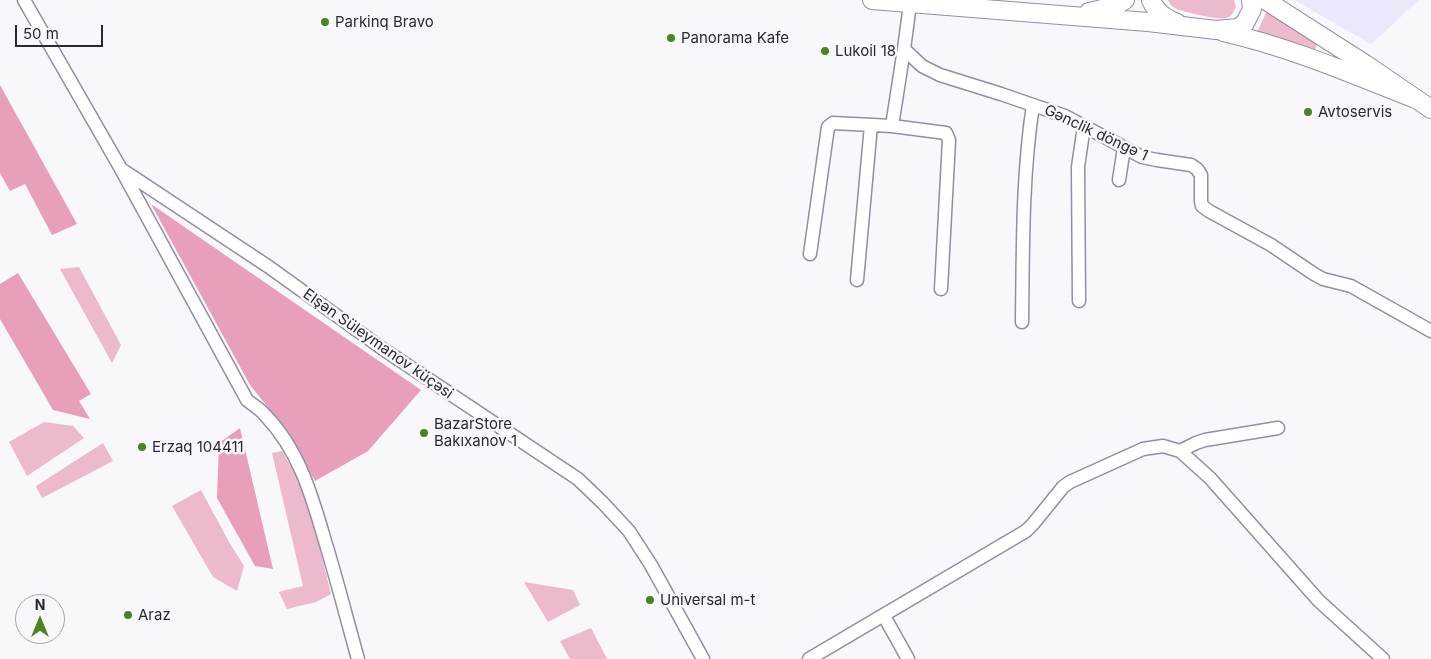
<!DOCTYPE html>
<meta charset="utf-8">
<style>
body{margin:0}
#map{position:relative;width:1431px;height:659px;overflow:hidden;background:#f7f7fc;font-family:Inter,sans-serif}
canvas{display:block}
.north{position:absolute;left:15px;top:594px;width:50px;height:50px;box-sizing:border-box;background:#f7f7fc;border:1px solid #a5a5ab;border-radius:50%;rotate:0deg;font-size:14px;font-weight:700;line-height:20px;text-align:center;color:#2a2932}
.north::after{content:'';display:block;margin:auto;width:18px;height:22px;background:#4c841e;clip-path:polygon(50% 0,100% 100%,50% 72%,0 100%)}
.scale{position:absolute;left:15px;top:25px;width:88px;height:22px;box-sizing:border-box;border:2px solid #2a2932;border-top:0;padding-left:6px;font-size:15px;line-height:18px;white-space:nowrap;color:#2a2932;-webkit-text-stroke:4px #f7f7fc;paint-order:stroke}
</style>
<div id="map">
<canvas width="1431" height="659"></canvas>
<div class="north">N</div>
<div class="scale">50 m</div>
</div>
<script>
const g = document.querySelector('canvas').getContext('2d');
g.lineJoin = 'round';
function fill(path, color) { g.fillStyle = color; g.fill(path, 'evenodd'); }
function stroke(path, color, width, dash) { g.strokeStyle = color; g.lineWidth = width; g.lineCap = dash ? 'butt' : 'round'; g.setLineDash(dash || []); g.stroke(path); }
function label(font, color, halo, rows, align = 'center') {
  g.font = font + ' Inter,sans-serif'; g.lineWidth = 5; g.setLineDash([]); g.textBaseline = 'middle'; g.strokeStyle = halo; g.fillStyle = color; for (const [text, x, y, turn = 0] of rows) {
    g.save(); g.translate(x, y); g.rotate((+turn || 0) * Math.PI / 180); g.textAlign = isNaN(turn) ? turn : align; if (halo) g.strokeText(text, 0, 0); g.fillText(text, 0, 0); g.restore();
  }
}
fill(new Path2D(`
 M1294 0H1419L1371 44Z`), '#ebe8fc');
fill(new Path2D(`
 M1168 0H1234L1236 7C1233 12 1232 17 1226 18 1219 20 1182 12 1175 8 1171 6 1170 4 1168 0Z
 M1267 11 1317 44 1315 50 1257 32Z
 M79 267 121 345 112 363 60 269Z
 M44 422 73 426 84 438 27 476 9 442Z
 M103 443 113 461 42 498 36 486Z
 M282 451 307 495 331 594 316 602 287 609 279 592 303 586 272 453Z
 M201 490 229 542 244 566 237 591 213 577 172 506Z
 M524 582 573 590 580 605 548 622Z
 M591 628 607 659H570L560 641Z`), '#edb9cc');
fill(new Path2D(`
 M0 85 77 224 52 235 25 184 10 191 0 173Z
 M151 204 421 390 368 451 315 481 283 426 250 385Z
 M18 273 91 394 79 401 90 419 53 410 0 319V284Z
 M240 428 273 569 255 566 217 498 219 443Z`), '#e89fbb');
const street = new Path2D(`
 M24 0 121 169 247 400C253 405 260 409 265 415 299 450 312 496 325 541 337 580 347 620 358 659
 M910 4 904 49 922 66 940 75 1001 94 1065 116 1142 157 1157 160 1191 165 1197 169 1201 175V201L1202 206 1209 211 1271 245 1314 274 1323 279 1351 286 1431 331
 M892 126 904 49
 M121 169 269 267 383 349 578 479 603 503 629 531 651 565 703 659
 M1119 180 1124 148
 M810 254 828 127 833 123 892 126 946 133 949 140 941 289
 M857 280 871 125
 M1079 301 1078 167 1084 126
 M1022 322C1023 249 1022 177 1033 105
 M1180 451 1196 443 1205 440 1278 428
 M884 616 908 659
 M809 659 1026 531 1033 524 1063 487 1070 482 1143 449 1163 446 1180 451 1210 478 1319 601 1383 659`);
const secondary = new Path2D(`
 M872 0 1148 22 1216 30 1238 28 1245 23 1252 9 1251 0
 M1151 0C1156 12 1165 18 1177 23
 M1265 0 1365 64 1431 109
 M1089 12 1115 6 1125 0
 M1223 32C1290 47 1354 75 1418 100`);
stroke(street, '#918ea5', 15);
stroke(secondary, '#918ea5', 20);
stroke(street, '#fff', 12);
stroke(secondary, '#fff', 18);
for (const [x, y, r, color] of [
 [325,22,5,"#4c841e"],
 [671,38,5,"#4c841e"],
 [825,51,5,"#4c841e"],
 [1308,112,5,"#4c841e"],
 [424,433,5,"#4c841e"],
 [142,447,5,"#4c841e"],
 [650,600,5,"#4c841e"],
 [128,615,5,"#4c841e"]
]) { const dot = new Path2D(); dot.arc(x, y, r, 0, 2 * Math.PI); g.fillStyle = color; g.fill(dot); stroke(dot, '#f7f7fc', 2); }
label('15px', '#2a2932', '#f7f7fc', [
 ["Parkinq Bravo",335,22],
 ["Panorama Kafe",681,38],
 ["Lukoil 18",835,51],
 ["Avtoservis",1318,112],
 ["BazarStore",434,424],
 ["Bakıxanov 1",434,441],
 ["Erzaq 104411",152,447],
 ["Universal m-t",660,600],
 ["Araz",138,615]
], 'left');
label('15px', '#2a2932', '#f7f7fc', [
 ["Gənclik döngə 1",1096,133,25],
 ["Elşən Süleymanov küçəsi",378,344,35]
]);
</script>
